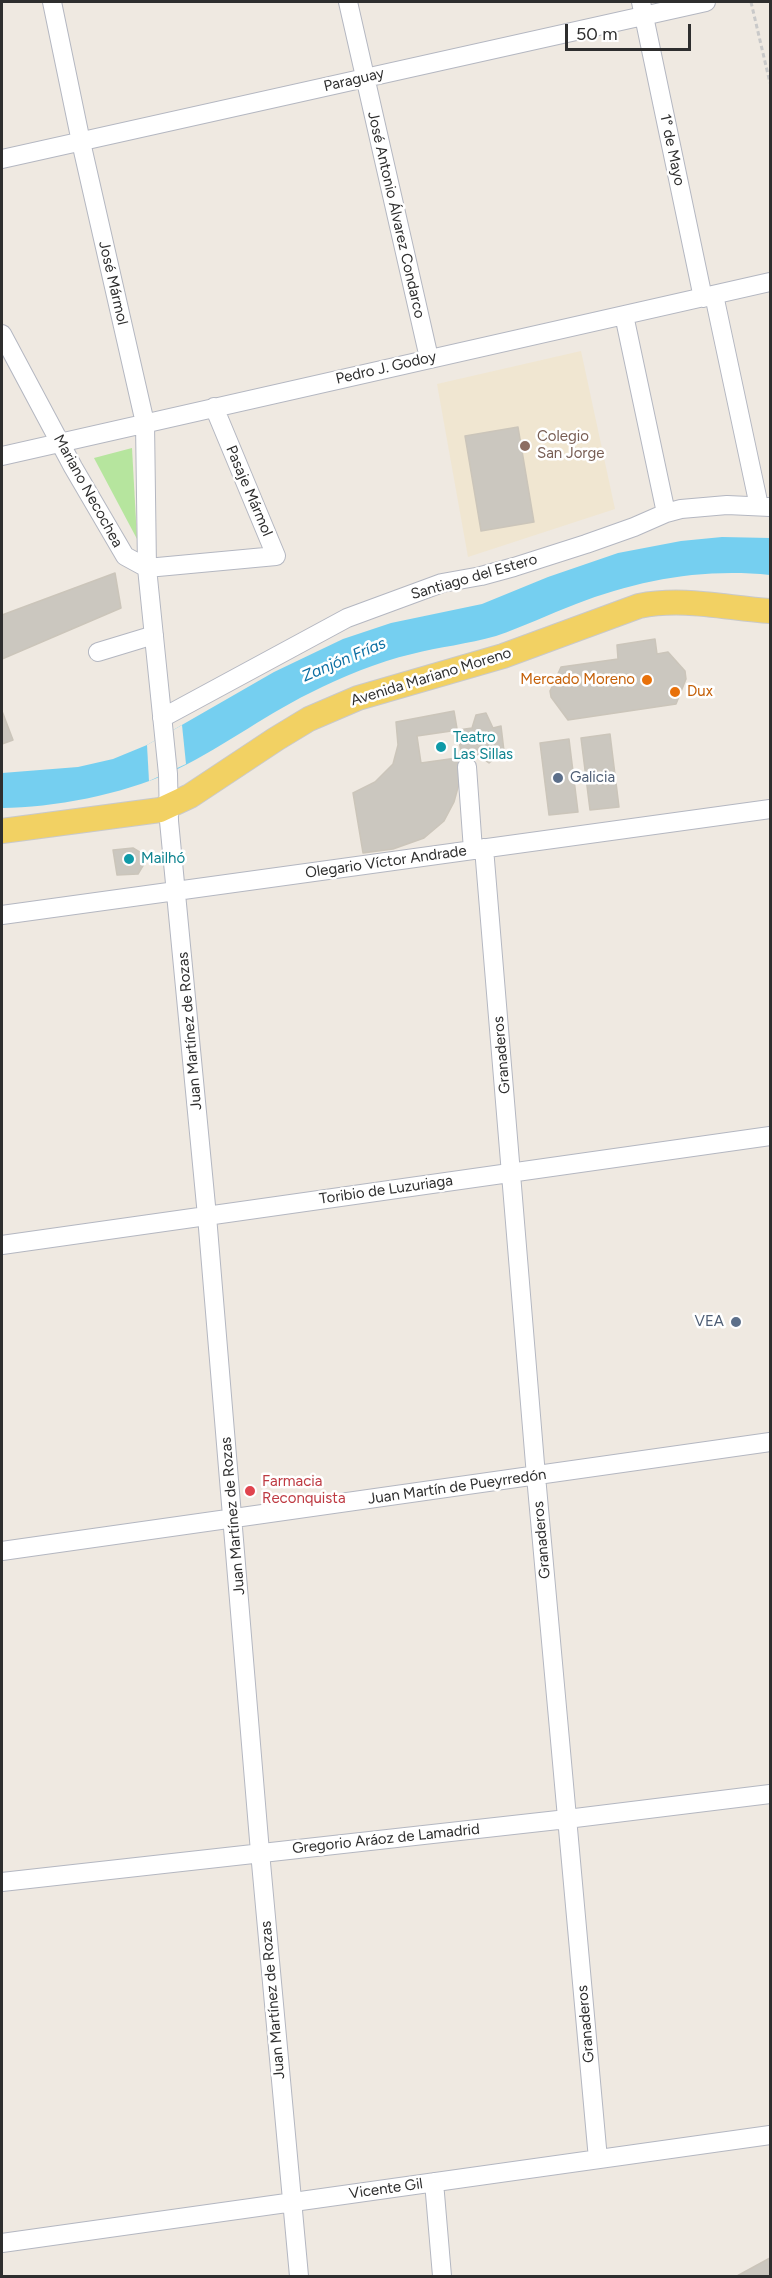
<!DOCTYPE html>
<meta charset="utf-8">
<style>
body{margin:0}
#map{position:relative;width:772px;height:2278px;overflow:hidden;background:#efe9e1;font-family:Figtree,sans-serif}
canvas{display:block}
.frame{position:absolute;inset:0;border:3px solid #2e2e2e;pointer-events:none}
.scale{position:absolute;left:565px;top:24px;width:126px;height:27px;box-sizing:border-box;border:3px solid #2e2e2e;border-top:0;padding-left:8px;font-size:18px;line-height:21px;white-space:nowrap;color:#2e2e2e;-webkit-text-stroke:4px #fff;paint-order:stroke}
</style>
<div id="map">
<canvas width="772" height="2278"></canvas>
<div class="frame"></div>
<div class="scale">50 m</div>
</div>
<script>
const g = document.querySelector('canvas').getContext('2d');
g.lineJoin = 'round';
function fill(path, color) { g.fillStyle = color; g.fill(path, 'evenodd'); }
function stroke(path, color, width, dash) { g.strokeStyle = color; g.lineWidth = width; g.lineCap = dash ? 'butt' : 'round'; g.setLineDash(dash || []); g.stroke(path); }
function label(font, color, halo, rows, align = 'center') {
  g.font = font + ' Figtree,sans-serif'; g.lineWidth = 5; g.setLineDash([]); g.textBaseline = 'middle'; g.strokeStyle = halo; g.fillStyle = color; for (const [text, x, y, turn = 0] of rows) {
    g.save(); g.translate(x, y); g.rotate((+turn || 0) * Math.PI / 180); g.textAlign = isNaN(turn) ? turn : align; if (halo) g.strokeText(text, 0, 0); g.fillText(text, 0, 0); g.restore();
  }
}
fill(new Path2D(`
 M581 351 615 509 468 557 437 384Z`), '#f0e6d1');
fill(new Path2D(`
 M132 448 137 539 94 458Z`), '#b6e59e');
fill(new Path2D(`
 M722 537 770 538V575C703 568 638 580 576 604 549 614 523 627 496 636 468 644 439 647 412 654 377 662 342 677 310 693 261 717 218 751 169 773 123 794 52 808 2 808V773L78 767 113 759 147 745 274 672 343 639 391 623 482 604 548 577 618 553 681 541Z`), '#75cff0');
fill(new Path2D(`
 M182 725 186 764 149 781 147 745Z`), '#efe9e1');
const building = new Path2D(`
 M518 427 534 522 481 531 465 436Z
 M115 573 121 608 2 659V615Z
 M655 639 657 654 668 652 685 671 686 679 676 704 568 720 551 697 550 691 561 667 618 659 617 645Z
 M2 711 13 740 2 744Z
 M454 711 462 758 460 780 454 802 444 821 424 838 393 849 363 853 353 793 375 782 393 764 398 745 396 722Z
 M486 713 493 728 501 726 504 751 489 763 478 755 421 763 417 736 472 728 476 715Z
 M610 734 619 807 590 810 581 738Z
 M569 739 578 812 549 815 540 743Z
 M133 848 143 854 144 864 138 874 117 875 113 850Z
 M770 2258V2276H737Z`);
fill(building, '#cbc7bf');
stroke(building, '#cbc5ba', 1.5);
const minor = new Path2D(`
 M52 2 81 142 145 423 147 568 168 774 169 821 207 1216 260 1852 299 2276
 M348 2 429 358
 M641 2 703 298
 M2 159 706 2
 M714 295 759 506
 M624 315 666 513
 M2 334 73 467 125 556 147 568
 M2 456 770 282
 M147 568 276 556 214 407
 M98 652 154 635
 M162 718 347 618 442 583 481 576 514 567 586 544 634 527 666 513 681 509 727 505 770 507
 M467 767 473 850
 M484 848 536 1476 598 2159
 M2 915 770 809
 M2 1245 770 1136
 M2 1551 770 1442
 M2 1882 567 1819 770 1794
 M434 2182 442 2276
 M2 2243 770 2135`);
const major = new Path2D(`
 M2 831 160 810 190 796 276 739 309 719 358 698 503 656 639 606C683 597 726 608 770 611`);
stroke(minor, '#b4b7c1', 20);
stroke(major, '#c9c9c9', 26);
stroke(new Path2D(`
 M751 2 770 83`), '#c9c9c9', 3, [4.5, 3]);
stroke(minor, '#fff', 18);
stroke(major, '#f2d163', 24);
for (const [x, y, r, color] of [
 [525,446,6,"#8d6e63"],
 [647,680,6,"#e8710a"],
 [675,692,6,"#e8710a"],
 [441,747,6,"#0f9aa8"],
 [558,778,6,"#5c6f8a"],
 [129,859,6,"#0f9aa8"],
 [736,1322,6,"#5c6f8a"],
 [250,1491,6,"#e0444e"]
]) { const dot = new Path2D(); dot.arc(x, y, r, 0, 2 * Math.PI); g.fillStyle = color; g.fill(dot); stroke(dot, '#fff', 2); }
label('15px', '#2e2e2e', '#fff', [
 ["Paraguay",354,80,-13],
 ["1° de Mayo",672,150,78],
 ["José Antonio Álvarez Condarco",396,215,77],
 ["José Mármol",113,283,77],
 ["Pedro J. Godoy",386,368,-13],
 ["Mariano Necochea",88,491,61],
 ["Pasaje Mármol",249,491,67],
 ["Santiago del Estero",474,577,-16],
 ["Avenida Mariano Moreno",431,677,-17],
 ["Olegario Víctor Andrade",386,862,-8],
 ["Juan Martínez de Rozas",190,1031,-95],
 ["Granaderos",502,1055,-95],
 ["Toribio de Luzuriaga",386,1190,-8],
 ["Juan Martín de Pueyrredón",457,1487,-8],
 ["Juan Martínez de Rozas",233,1516,-95],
 ["Granaderos",542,1540,-95],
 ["Gregorio Aráoz de Lamadrid",386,1839,-6],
 ["Juan Martínez de Rozas",273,2000,-95],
 ["Granaderos",586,2024,-95],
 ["Vicente Gil",386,2189,-8]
]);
label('15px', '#785e54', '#fff', [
 ["Colegio",537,437],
 ["San Jorge",537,454]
], 'left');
label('15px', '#c56008', '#fff', [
 ["Mercado Moreno",635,680],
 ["Dux",687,692,"left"]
], 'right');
label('15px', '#0d838f', '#fff', [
 ["Teatro",453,738],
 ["Las Sillas",453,755],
 ["Mailhó",141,859]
], 'left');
label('15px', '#4e5e75', '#fff', [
 ["Galicia",570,778],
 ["VEA",724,1322,"right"]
], 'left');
label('15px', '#be3a42', '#fff', [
 ["Farmacia",262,1482],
 ["Reconquista",262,1499]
], 'left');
label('italic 16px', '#0d6fa3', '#fff', [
 ["Zanjón Frías",344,660,-23]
]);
</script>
